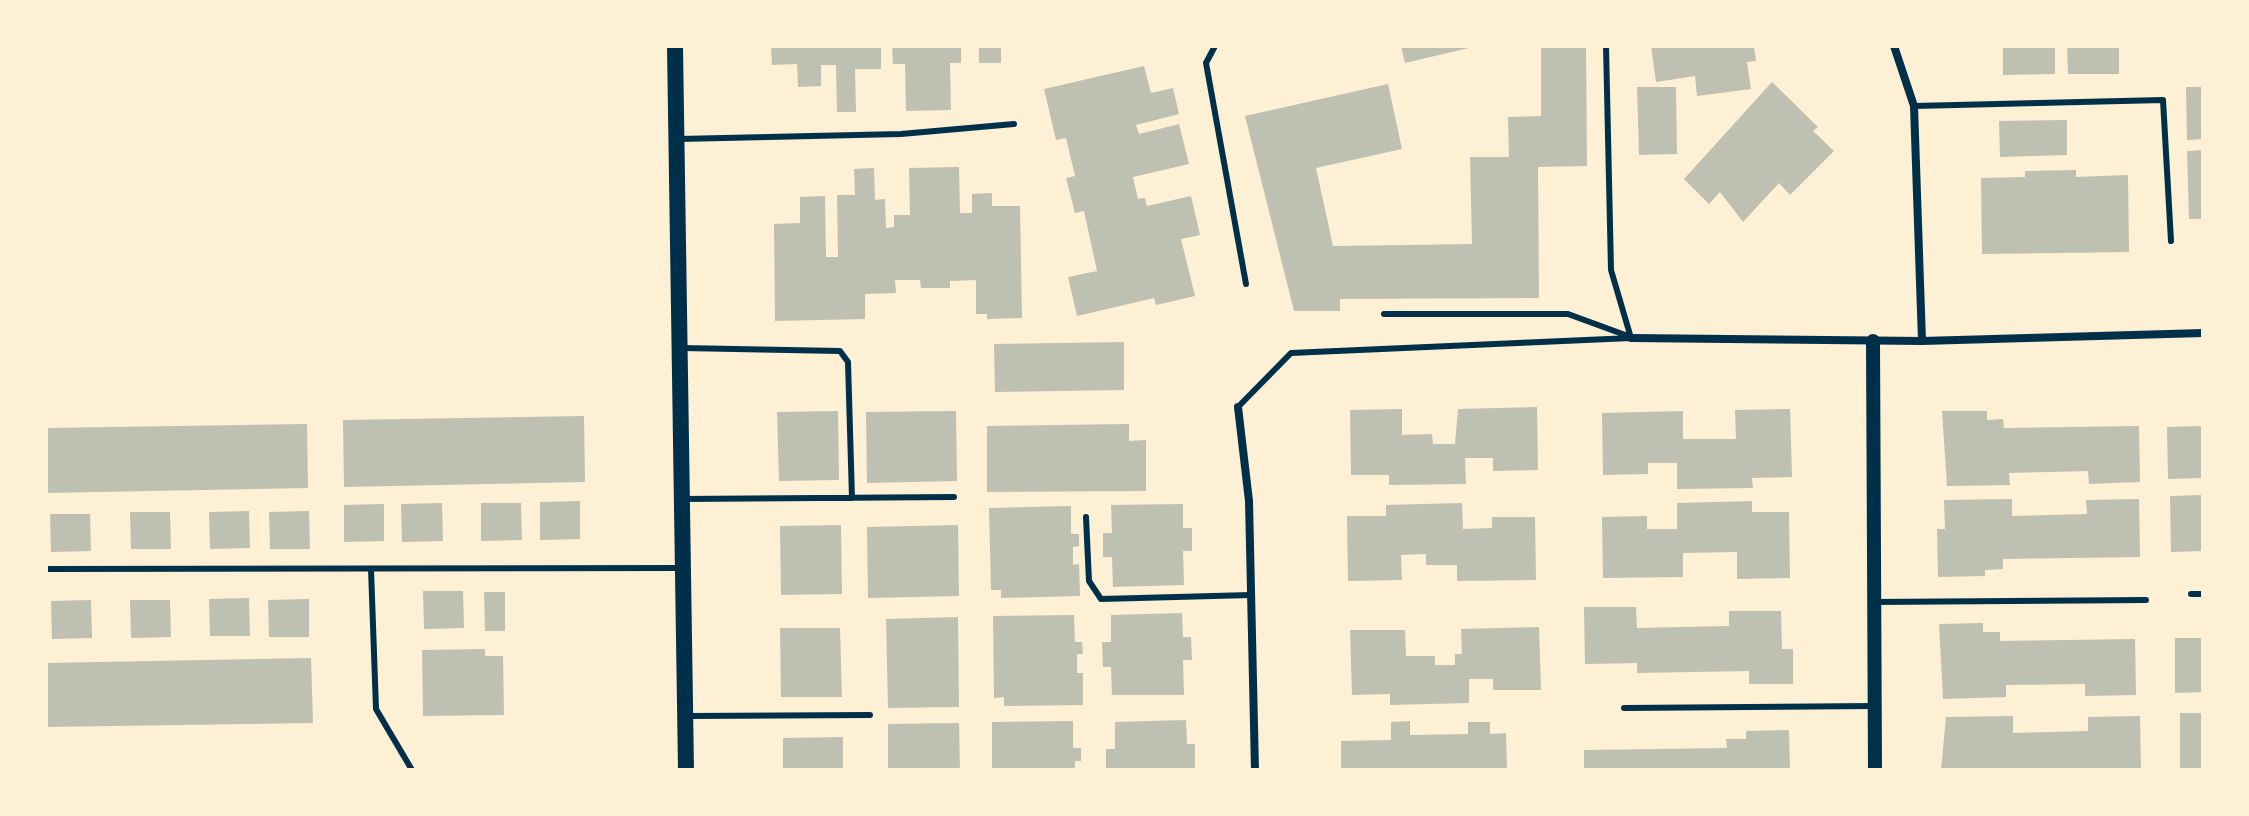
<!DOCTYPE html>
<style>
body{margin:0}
#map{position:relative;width:2249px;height:816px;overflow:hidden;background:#fdf0d5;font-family:"IBM Plex Sans",sans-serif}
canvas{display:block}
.frame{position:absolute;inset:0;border:48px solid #fdf0d5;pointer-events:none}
</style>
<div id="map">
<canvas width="2249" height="816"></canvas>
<div class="frame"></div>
</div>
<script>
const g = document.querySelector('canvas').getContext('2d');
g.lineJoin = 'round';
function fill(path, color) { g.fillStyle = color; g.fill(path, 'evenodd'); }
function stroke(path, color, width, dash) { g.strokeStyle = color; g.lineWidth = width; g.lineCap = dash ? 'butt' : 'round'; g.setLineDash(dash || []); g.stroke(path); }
fill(new Path2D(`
 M771 46H881V69H855L856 112H837L836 65H821V86L798 87 797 64 772 65Z
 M892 46H961V63H950L951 110 906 111 905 64H893Z
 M979 46H1001V63H979Z
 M1401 46H1472L1473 47 1405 63Z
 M1541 46H1586L1587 166 1538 167 1539 298 1340 299V311H1294L1245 116 1388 84 1402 149 1316 168 1333 246 1472 244 1470 157H1509L1508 117 1541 116Z
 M1651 46H1754L1756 61 1747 62 1751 89 1697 96 1695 76 1656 82Z
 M2003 46H2055V74L2003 75Z
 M2067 46H2119V74H2068Z
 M1144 66 1151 93 1173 88 1179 114 1136 125 1139 134 1179 124 1189 164 1133 177 1138 199 1145 198 1147 206 1191 196 1200 235 1181 239 1195 296 1156 305 1154 298 1077 316 1068 277 1097 271 1084 211 1075 213 1066 178 1075 176 1066 138 1056 140 1044 89Z
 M1772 82 1818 127 1813 131 1834 151 1790 195 1779 183 1743 222 1720 192 1709 204 1684 179Z
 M1637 87H1676L1677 154 1639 155Z
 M2186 87H2203V139L2187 140Z
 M2067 120V155L2000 157 1999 121Z
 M2203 150V219H2189L2187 151Z
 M959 167 960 213H972V194L992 193V206H1020L1022 318 987 319V314H976V280L950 281V288H921L920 280H895L896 293 865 294V319L775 321 774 224 800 223V197L825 196 826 257H838L837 195H855L854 169 874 168 875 200 885 199 886 228 894 227V215H910L909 168Z
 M2076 170V177L2128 175 2129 252 1982 254 1981 178 2025 177V171Z
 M1124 342V390L995 392 994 344Z
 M1537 407 1538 470 1493 471V458H1465L1466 484 1389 485V475H1351L1350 410 1402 409V435L1432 434 1433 444H1455L1458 409Z
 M1790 409 1792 477 1752 478 1753 488 1677 489V463H1648V474L1603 475 1602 413 1683 411V439H1736L1735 410Z
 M838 411 839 480 779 481 777 412Z
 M956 411 957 481 867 483 866 412Z
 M1942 411H1987V420L2003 419 2004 428 2139 426 2140 482 2089 484 2088 471 2009 473 2010 485 1947 486Z
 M584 416 585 482 344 487 343 420Z
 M307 424 308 488 46 493V428Z
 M1129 424V441L1146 440V491L987 492V426Z
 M2203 426V478L2168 479 2167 427Z
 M2203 495V551L2171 552 2170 496Z
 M2012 499V516L2087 514 2086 500 2139 499 2140 557 2003 559V569L1985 570V576L1938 577 1937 529H1945L1944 500Z
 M580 501V539L540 540V502Z
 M1752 501V512H1789L1790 578 1737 579V552L1683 553V577L1603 578 1602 517 1647 516V529H1677V503Z
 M442 503 443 541 402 542 401 504Z
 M481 503H521L522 540 481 541Z
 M1462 503 1463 529 1492 528V517H1535L1536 580 1457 581V565H1426V554L1401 555 1402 580 1348 581 1347 516H1386V505Z
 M384 504V541L344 542V505Z
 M1183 504V528H1192V551H1183L1184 585 1113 587 1112 557H1103V533H1112L1111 505Z
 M1071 506V534H1079V546L1073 547V565L1079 564 1080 596 1001 598V590H991L989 508Z
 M249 511 250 548 210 549 209 512Z
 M309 511 310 549H270L269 512Z
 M130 512H170L171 549H131Z
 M50 514H90L91 551 51 552Z
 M841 525 842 594 781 595 780 526Z
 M958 525 959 596 868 598 867 527Z
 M423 591H463L464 628 424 629Z
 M484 592H505V631H485Z
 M249 598 250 636H210L209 599Z
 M309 599V637H269L268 600Z
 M91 600 92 638 52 639 51 601Z
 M130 600H170L171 637 131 638Z
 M1584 607H1636L1637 628 1729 626V611H1781L1782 649H1793V684H1749V671L1637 673V663L1585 664Z
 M1182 613 1183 637H1191L1192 660H1183L1184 695H1112L1111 667H1103L1102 642H1111V615Z
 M1074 615 1075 642H1082L1083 654H1077V673H1083V705L1004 706V697L994 698 993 616Z
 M958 617 959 707 888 708 886 619Z
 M1983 623V632H2000V641L2135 639 2136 695 2085 696V684L2006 685V697L1943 699 1939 624Z
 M1539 627 1541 690H1493V679H1469V703L1390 705V694L1352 695 1350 630H1405L1406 656H1435V665H1455V654H1462L1461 629Z
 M780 628H840L842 697H781Z
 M2175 638H2203V692L2175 693Z
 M485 649V656H503L504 715 423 716 422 650Z
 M311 658 313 723 46 727V663Z
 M2180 713H2203V769H2180Z
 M2013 716V733L2088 731V717L2140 716 2141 770H1941L1946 717Z
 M1186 720 1187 744H1195V768L1106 770V749H1115V722Z
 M1073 721V748H1081V761H1075V770H992V722Z
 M1410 721V735L1468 734V722H1490V734L1506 733 1507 770H1341V741L1391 740V722Z
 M959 723 960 770H888V724Z
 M1789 730 1790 770H1584V750L1727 748 1726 739H1746V731Z
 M843 737V770H783V738Z`), '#bec0b2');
stroke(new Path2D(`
 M1215 46 1206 63 1246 284
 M1606 46 1611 270 1631 338
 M1914 106 2163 100 2171 241
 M679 139 901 134 1014 124
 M1384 314H1568L1628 336
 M682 348 840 351 848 362 852 498
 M1238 407 1291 353 1631 338
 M682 499 954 497
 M1086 517 1089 581 1101 599 1251 595
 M46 569 682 568
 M371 569 376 709 412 770
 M2191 594H2203
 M1874 602 2146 600
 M1624 708 1875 706
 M689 716 870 715`), '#003049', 6);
stroke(new Path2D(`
 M1894 46 1914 106 1922 341
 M1631 338 1922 341 2203 333
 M1238 407 1249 501 1255 770`), '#003049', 8);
stroke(new Path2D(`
 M1873 341 1875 770`), '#003049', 14);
stroke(new Path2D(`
 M675 46 686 770`), '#003049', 16);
</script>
